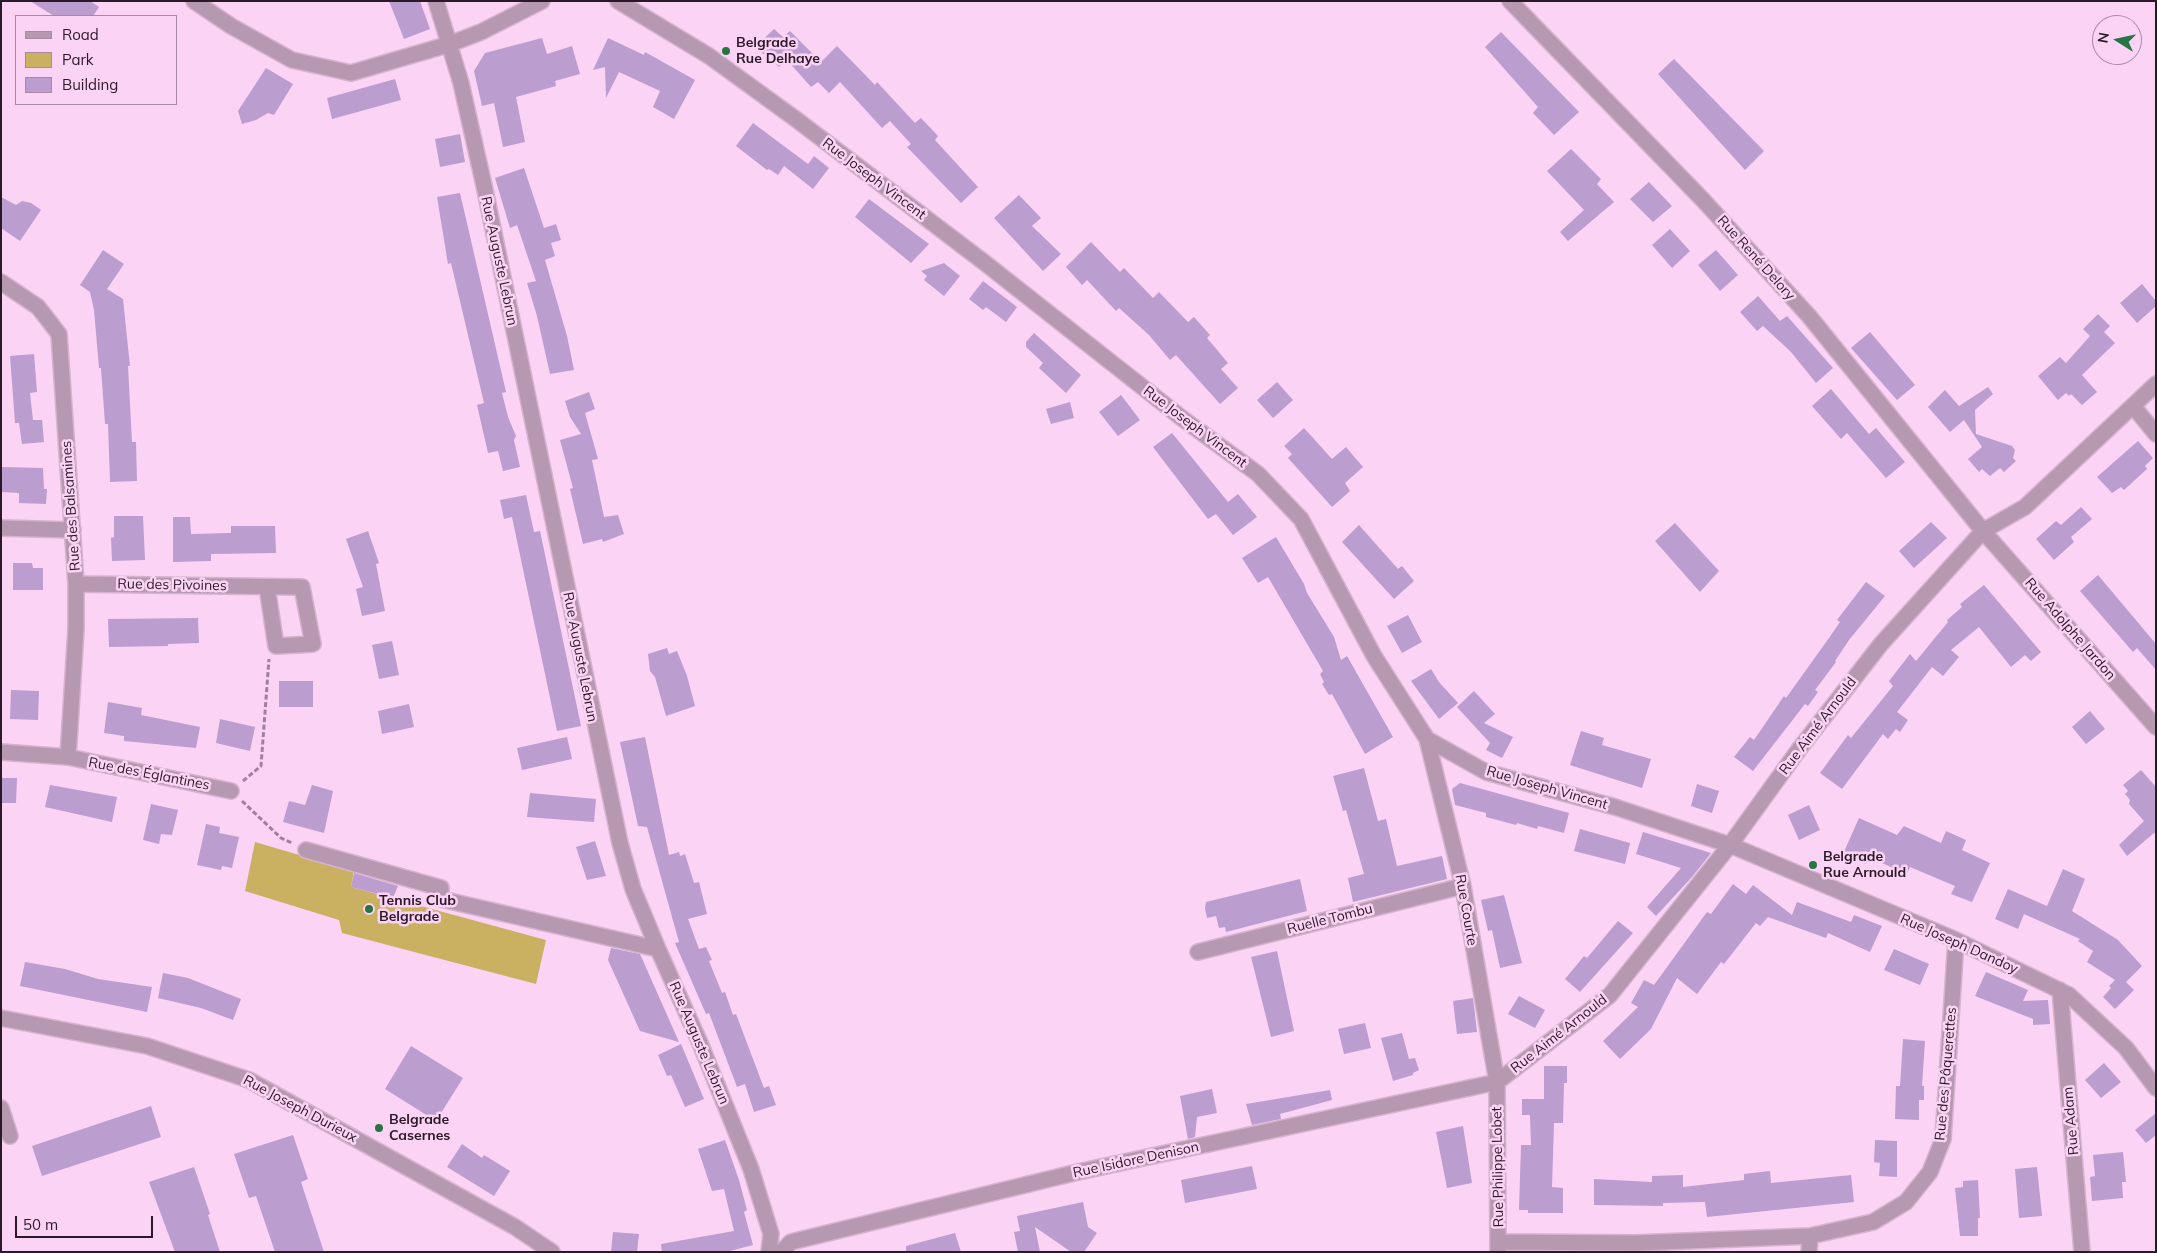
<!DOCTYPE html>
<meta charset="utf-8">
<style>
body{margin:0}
#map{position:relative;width:2157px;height:1253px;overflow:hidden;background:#fbd3f4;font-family:Mulish,sans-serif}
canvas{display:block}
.frame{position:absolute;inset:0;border:2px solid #2b1929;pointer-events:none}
.legend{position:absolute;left:15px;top:15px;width:162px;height:90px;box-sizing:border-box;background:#fbd3f4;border:1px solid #a889a3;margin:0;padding:6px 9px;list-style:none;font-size:15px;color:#2b1929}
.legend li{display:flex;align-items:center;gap:10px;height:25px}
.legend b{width:25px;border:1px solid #a889a3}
.north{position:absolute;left:2092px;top:15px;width:50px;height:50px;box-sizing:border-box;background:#fbd3f4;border:1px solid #a889a3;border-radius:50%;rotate:280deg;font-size:14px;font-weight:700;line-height:20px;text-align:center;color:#2b1929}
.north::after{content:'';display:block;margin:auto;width:18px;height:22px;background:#277444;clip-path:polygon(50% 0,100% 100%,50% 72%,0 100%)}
.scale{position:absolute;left:15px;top:1216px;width:138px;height:22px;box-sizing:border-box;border:2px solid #2b1929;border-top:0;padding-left:6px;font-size:15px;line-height:18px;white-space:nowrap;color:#2b1929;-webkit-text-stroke:4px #fbd3f4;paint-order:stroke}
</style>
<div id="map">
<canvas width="2157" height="1253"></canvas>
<div class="frame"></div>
<ul class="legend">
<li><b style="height:6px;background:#b698b0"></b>Road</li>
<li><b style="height:14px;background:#cab161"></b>Park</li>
<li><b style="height:14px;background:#bc9dcf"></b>Building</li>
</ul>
<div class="north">N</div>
<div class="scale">50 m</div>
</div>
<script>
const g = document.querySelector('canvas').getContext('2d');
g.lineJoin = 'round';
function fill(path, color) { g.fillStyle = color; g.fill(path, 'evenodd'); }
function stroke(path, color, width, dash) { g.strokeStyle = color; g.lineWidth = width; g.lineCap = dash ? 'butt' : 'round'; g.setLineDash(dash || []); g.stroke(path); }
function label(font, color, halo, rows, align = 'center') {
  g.font = font + ' Mulish,sans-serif'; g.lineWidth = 5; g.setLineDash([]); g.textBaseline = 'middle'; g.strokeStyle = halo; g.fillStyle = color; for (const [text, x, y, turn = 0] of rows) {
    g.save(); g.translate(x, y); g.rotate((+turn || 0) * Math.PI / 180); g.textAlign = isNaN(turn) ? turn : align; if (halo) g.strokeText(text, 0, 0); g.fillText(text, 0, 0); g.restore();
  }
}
fill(new Path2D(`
 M255 842 354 871 351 887 546 940 536 984 342 933 339 920 245 891Z`), '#cab161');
fill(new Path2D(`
 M30 1H90L99 7 93 16H54Z
 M389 1H420L430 29 404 39Z
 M774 29 783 37 790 31 821 62 837 46 875 85 877 82 915 123 921 118 938 136 935 140 978 187 961 203 907 147 911 144 890 121 882 128 840 82 829 93 818 82 811 87 787 60 779 67 755 47Z
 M1501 32 1579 112 1554 135 1533 113 1538 107 1485 47Z
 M542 38 547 54 572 46 580 74 555 81 556 86 516 97 525 142 503 147 494 103 482 106 474 71 485 53Z
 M608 38 644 55 645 52 695 80 674 119 653 107 660 91 619 72 606 98 605 67 593 70Z
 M1674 59 1764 151 1745 170 1658 74Z
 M266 68 293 84 274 115 268 113 256 120 242 124 238 111Z
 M395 79 401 100 332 119 327 98Z
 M753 123 808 164 814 156 829 168 813 189 784 166 778 175 769 169 767 170 736 146Z
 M460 134 465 162 440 167 435 139Z
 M1571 149 1601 179 1597 184 1614 202 1568 241 1560 232 1584 210 1547 171Z
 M524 168 544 228 556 224 561 240 551 243 555 256 545 260 567 336 574 370 550 374 537 316 527 283 536 281 517 225 510 228 495 178Z
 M1649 182 1672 206 1653 222 1630 199Z
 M460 193 506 392 502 393 508 417 516 436 514 440 520 467 503 471 498 451 488 453 477 405 484 403 451 263 448 264 437 197Z
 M1019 195 1041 218 1032 226 1061 254 1043 271 994 218Z
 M1 197 16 205 22 201 31 203 41 210 20 241 1 228Z
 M869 199 929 244 911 263 855 217Z
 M1670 229 1690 251 1672 268 1652 245Z
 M1091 242 1120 272 1124 268 1153 298 1159 292 1188 322 1194 317 1210 335 1207 338 1228 363 1221 369 1238 388 1220 404 1176 355 1170 360 1149 335 1119 308 1116 311 1087 280 1082 285 1066 267Z
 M103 250 124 264 107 289 123 299 130 366H128L132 442H136L137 481 110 482 108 424H105L101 368H99L94 310 90 292 80 285Z
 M1716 250 1738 275 1720 291 1698 265Z
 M944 263 960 276 944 296 924 280 927 276 921 271Z
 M983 281 1017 307 1006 322 986 307 983 310 969 299Z
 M2142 284 2156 301V306L2137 323 2120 303Z
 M1758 296 1780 321 1787 316 1833 368 1816 383 1791 352 1763 326 1757 331 1740 312Z
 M2098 314 2110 326 2104 332 2115 343 2082 375 2097 392 2082 405 2071 394 2069 396 2066 393 2058 400 2038 376 2060 357 2066 363 2090 336 2083 329Z
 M1870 332 1915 385 1897 400 1851 348Z
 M1034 333 1081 375 1066 393 1039 368 1043 363 1026 347V342Z
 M34 354 37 392 30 393 33 420H42L44 442 22 444 19 423H15L10 356Z
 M1277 382 1293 400 1273 418 1257 400Z
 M1988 387 1993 394 1975 410 1976 434 2012 446 2015 450 2013 458 2016 461 2004 472 2000 468 1990 476 1982 469 1979 472 1968 459 1982 447 1964 420 1950 432 1928 407 1945 390 1959 406Z
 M1831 389 1869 434 1876 428 1905 462 1886 478 1847 433 1841 439 1812 406Z
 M589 392 595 409 585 413 598 459 592 460 604 517 618 515 624 534 603 542 602 539 583 544 570 489 573 488 560 440 581 434 570 417 565 401Z
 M1121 395 1140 420 1118 436 1099 412Z
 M1070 402 1074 418 1051 424 1046 409Z
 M1304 428 1332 459 1346 447 1363 467 1345 483 1350 491 1332 507 1288 458 1292 454 1284 446Z
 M1172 433 1228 502 1238 494 1257 517 1233 535 1216 514 1208 519 1153 447Z
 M2138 441 2153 458 2145 466 2147 469 2124 490 2121 487 2112 493 2097 477Z
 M2 467 43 468 44 489H47L46 504 19 503V493L1 492Z
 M526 495 534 532 540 531 581 726 557 731 512 517 504 519 500 500Z
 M2081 507 2092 519 2071 537 2074 542 2054 560 2036 539 2056 521 2061 525Z
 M114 516H143L145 560 112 561 111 538 114 537Z
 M173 517H190L191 534 231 533V526H275L276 553 211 554V561L173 562Z
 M1931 522 1947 538 1914 568 1899 551Z
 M1675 523 1719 571 1700 592 1655 541Z
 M1359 525 1398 569 1402 566 1414 581 1394 599 1342 542Z
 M368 531 379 563 376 564 385 611 362 616 356 589 363 587 346 539Z
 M1276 537 1304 584 1307 593 1334 637 1341 660 1347 656 1393 737 1365 754 1332 694 1329 695 1322 684 1324 682 1320 674 1323 671 1268 577 1258 583 1242 558Z
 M13 563H32L33 568H43V590H13Z
 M2098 575 2156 644V670L2137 648 2133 652 2080 591Z
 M1866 582 1885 596 1849 640 1835 661 1836 662 1815 690 1818 692 1808 706 1805 704 1753 771 1734 757 1750 737 1754 740 1784 696 1786 698 1829 638 1840 622 1837 620Z
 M1984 585 2041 652 2031 661 2025 655 2011 667 1979 627 1951 650 1959 657 1943 676 1932 667 1897 712 1908 720 1900 732 1896 729 1888 739 1883 734 1842 789 1820 773 1848 735 1851 738 1893 686 1889 681 1910 654 1916 661 1948 622 1947 620 1962 607 1960 604Z
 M1408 615 1422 642 1402 653 1387 626Z
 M198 618 199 643 168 644V646L109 647 108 619Z
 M392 641 399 675 379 679 372 645Z
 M667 648 669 654 677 651 687 676 695 706 666 716 655 677 650 671 648 654Z
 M1431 669 1439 682 1458 703 1439 719 1411 681Z
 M279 681H313V707H279Z
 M11 690 39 691 38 720 10 719Z
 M1474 691 1495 714 1484 723 1513 737 1502 758 1486 750 1490 743 1457 707Z
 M108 702 142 708 141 715 200 727 196 748 124 741V736L104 733Z
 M409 704 414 727 382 734 378 711Z
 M2090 711 2105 729 2086 744 2072 727Z
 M220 719 255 727 250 751 216 743Z
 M1581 731 1604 738 1602 745 1651 759 1642 788 1570 765Z
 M567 737 572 759 522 770 517 748Z
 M645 737 669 855 679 852 680 856 685 854 694 883 699 882 707 914 688 919 699 949 706 947 712 960 709 961 722 993 725 992 733 1015 736 1014 764 1088 769 1086 776 1105 754 1112 745 1084 737 1087 709 1013 706 1014 675 943 679 942 647 827 638 826 620 742Z
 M1364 768 1378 821 1386 819 1397 866 1442 856 1447 879 1353 902 1348 878 1364 874 1346 810 1343 811 1333 776Z
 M2141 770 2156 787V834L2154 833 2127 856 2119 845 2144 821 2129 804 2130 800 2125 794 2128 791 2123 785Z
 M1 778H17L16 803H1Z
 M1460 783 1569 813 1564 833 1538 826 1537 829 1517 823 1516 825 1486 817V813L1455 805 1452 789Z
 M1697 784 1719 791 1712 813 1691 806Z
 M50 785 117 797 112 822 45 807Z
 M312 785 333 791 324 833 283 822 289 801 305 805Z
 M530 793 596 799 594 822 527 817Z
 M151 804 178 810 172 835 161 834 159 844 143 840Z
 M1809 805 1820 830 1799 840 1788 815Z
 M1859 818 1897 835 1904 826 1941 843 1946 831 1966 840 1962 850 1990 863 1972 902 1951 894 1955 886 1910 867 1907 874 1868 857 1865 864 1843 854Z
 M206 824 220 827 219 833 239 837 232 868 222 866 221 870 197 865Z
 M1580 829 1630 843 1625 864 1574 851Z
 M1643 832 1711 853 1692 877 1656 916 1647 907 1681 868 1636 854Z
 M595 841 606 876 587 880 576 847Z
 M2063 869 2085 879 2072 911 2118 940 2142 966 2126 982 2134 990 2115 1009 2103 997 2111 988 2109 986 2115 980 2087 962 2093 951 2078 941 2080 939 2024 914 2018 929 1995 919 2008 889 2047 906Z
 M354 873 398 886 393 898 351 887Z
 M1300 879 1307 911 1226 932 1225 927 1219 928 1216 916 1207 918 1205 908 1206 902Z
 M1733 884 1746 894 1753 885 1792 915 1797 902 1851 922 1854 915 1882 926 1870 952 1828 933 1826 938 1768 917 1760 926 1756 923 1724 964 1721 962 1697 994 1677 978 1651 1029 1620 1059 1603 1041 1638 1007 1631 1003 1644 980 1654 985 1707 912 1711 914Z
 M1504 895 1522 963 1500 968 1492 930 1488 931 1481 900Z
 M1618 921 1633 933 1580 992 1565 979 1584 956 1587 958Z
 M611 948 640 954 679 1042 640 1031 608 960Z
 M1894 949 1929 964 1920 985 1884 970Z
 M1277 951 1294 1031 1271 1037 1251 957Z
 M25 962 65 969 98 979 152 987 147 1012 20 986Z
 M1986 972 2028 990 2023 1001 2048 1000 2050 1024 2033 1025V1019L1975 996Z
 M163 973 188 978 241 999 233 1020 201 1008 158 998Z
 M1519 996 1545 1010 1535 1028 1508 1014Z
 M1473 998 1477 1032 1457 1034 1453 1001Z
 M1365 1023 1371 1048 1344 1054 1338 1029Z
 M1402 1033 1409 1059 1415 1058 1419 1070 1413 1073V1075L1393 1081 1381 1038Z
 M1903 1039 1925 1041 1922 1086H1924V1100H1919V1120L1895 1119 1896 1086H1900Z
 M681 1044 704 1099 685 1107 671 1075 667 1076 658 1055Z
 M411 1046 463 1078 436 1121 385 1089Z
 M2104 1063 2121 1082 2101 1098 2085 1080Z
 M1544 1066H1567V1083H1564L1563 1123H1554L1552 1187 1563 1188V1213H1528V1210H1519L1521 1145H1531L1530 1115H1522V1099H1544Z
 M1212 1089 1217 1113 1197 1117 1195 1137 1188 1139 1180 1096Z
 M1330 1090 1332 1100 1280 1114 1281 1119 1252 1125 1246 1104Z
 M151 1106 161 1137 42 1176 32 1146Z
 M2156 1113V1135L2146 1143 2135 1130Z
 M1463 1126 1472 1183 1447 1188 1436 1132Z
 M293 1135 308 1179 301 1182 324 1252H275L256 1196 249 1198 234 1154Z
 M725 1140 739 1180 747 1210 744 1212 753 1245 726 1252H662L661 1244 734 1231 724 1189 712 1191 698 1149Z
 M1875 1140 1897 1141V1177L1879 1176 1880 1163 1874 1162Z
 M462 1144 482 1158 484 1155 510 1171 494 1196 447 1167Z
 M2123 1152 2126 1182H2122L2123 1198 2092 1201 2090 1177 2095 1176 2093 1155Z
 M1252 1166 1257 1189 1185 1203 1181 1180Z
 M194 1167 210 1214 208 1215 220 1252H175L149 1182Z
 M2037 1167 2042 1216 2019 1218 2015 1169Z
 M1770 1171 1771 1183 1851 1175 1854 1202 1707 1217 1705 1202 1663 1203V1206L1594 1205V1179L1652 1182V1176L1683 1175V1187L1744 1180V1174Z
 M1978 1180 1980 1218H1978V1236H1960L1955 1188 1963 1187V1181Z
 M1083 1202 1088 1227 1097 1233 1084 1252H1071L1035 1227 1040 1252H1018L1014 1232 1020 1231 1017 1216Z
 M613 1232 639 1234 637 1252H611Z
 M955 1233 961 1252H906V1246Z`), '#bc9dcf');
const minor = new Path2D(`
 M194 1 231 26 292 60 351 73 450 44 481 32 542 1
 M436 1 461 83 485 190 620 843 633 889 658 949 700 1043 751 1169 771 1234 769 1252
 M618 1 709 56 797 120 985 263 1183 419 1258 474 1301 519 1374 656 1427 739 1486 772 1615 807 1730 845 1956 940 2069 995 2126 1048 2156 1088
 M1510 1 1703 200 1809 316 1983 531 2156 727
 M1 282 38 307 59 334 76 584V629L68 757
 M2133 406 2156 434
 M1 528 73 530
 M76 584 302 587 313 644 276 646 267 587
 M1427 739 1463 886 1497 1082 1498 1250
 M1 752 68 757 231 791
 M306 850 441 888V899L658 949
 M1198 952 1463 886
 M2060 990 2082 1252
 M1 1018 147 1046 249 1080 515 1227 552 1252
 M1 1108 10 1136
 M1499 1242 1636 1243 1810 1236 1873 1222 1906 1202 1930 1172 1943 1139 1956 940
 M781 1252 791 1242 1078 1172 1497 1082 1610 995 1730 845 1800 748 1881 644 1983 531 2025 507 2156 384
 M1809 1252 1810 1236`);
stroke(minor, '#d6b2cf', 18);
stroke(new Path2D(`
 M243 781 261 766 269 659
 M242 801 281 838 292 843`), '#a0819b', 3, [5, 2.5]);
stroke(minor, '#b698b0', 15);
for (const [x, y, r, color] of [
 [726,51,5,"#277444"],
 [1813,865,5,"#277444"],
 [369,909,5,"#277444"],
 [379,1128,5,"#277444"]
]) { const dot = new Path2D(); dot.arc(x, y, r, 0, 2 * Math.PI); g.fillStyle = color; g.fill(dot); stroke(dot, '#fbd3f4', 2); }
label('bold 14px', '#2b1929', '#fbd3f4', [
 ["Belgrade",736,43],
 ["Rue Delhaye",736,59],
 ["Belgrade",1823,857],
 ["Rue Arnould",1823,873],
 ["Tennis Club",379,901],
 ["Belgrade",379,917],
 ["Belgrade",389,1120],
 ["Casernes",389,1136]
], 'left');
label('14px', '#2b1929', '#fbd3f4', [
 ["Rue Joseph Vincent",874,179,37],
 ["Rue René Delory",1756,258,48],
 ["Rue Auguste Lebrun",499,261,78],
 ["Rue Joseph Vincent",1195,427,37],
 ["Rue des Balsamines",71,506,-94],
 ["Rue des Pivoines",172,585,1],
 ["Rue Adolphe Jardon",2070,629,49],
 ["Rue Auguste Lebrun",580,657,79],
 ["Rue Aimé Arnould",1818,726,-53],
 ["Rue des Églantines",149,774,11],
 ["Rue Joseph Vincent",1547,788,16],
 ["Rue Courte",1466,910,80],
 ["Ruelle Tombu",1330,919,-14],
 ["Rue Joseph Dandoy",1959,944,24],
 ["Rue Aimé Arnould",1559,1034,-38],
 ["Rue Auguste Lebrun",699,1043,67],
 ["Rue des Pâquerettes",1946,1074,-85],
 ["Rue Joseph Durieux",300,1109,28],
 ["Rue Adam",2071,1121,-95],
 ["Rue Isidore Denison",1136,1160,-12],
 ["Rue Philippe Lobet",1498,1167,-91]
]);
</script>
